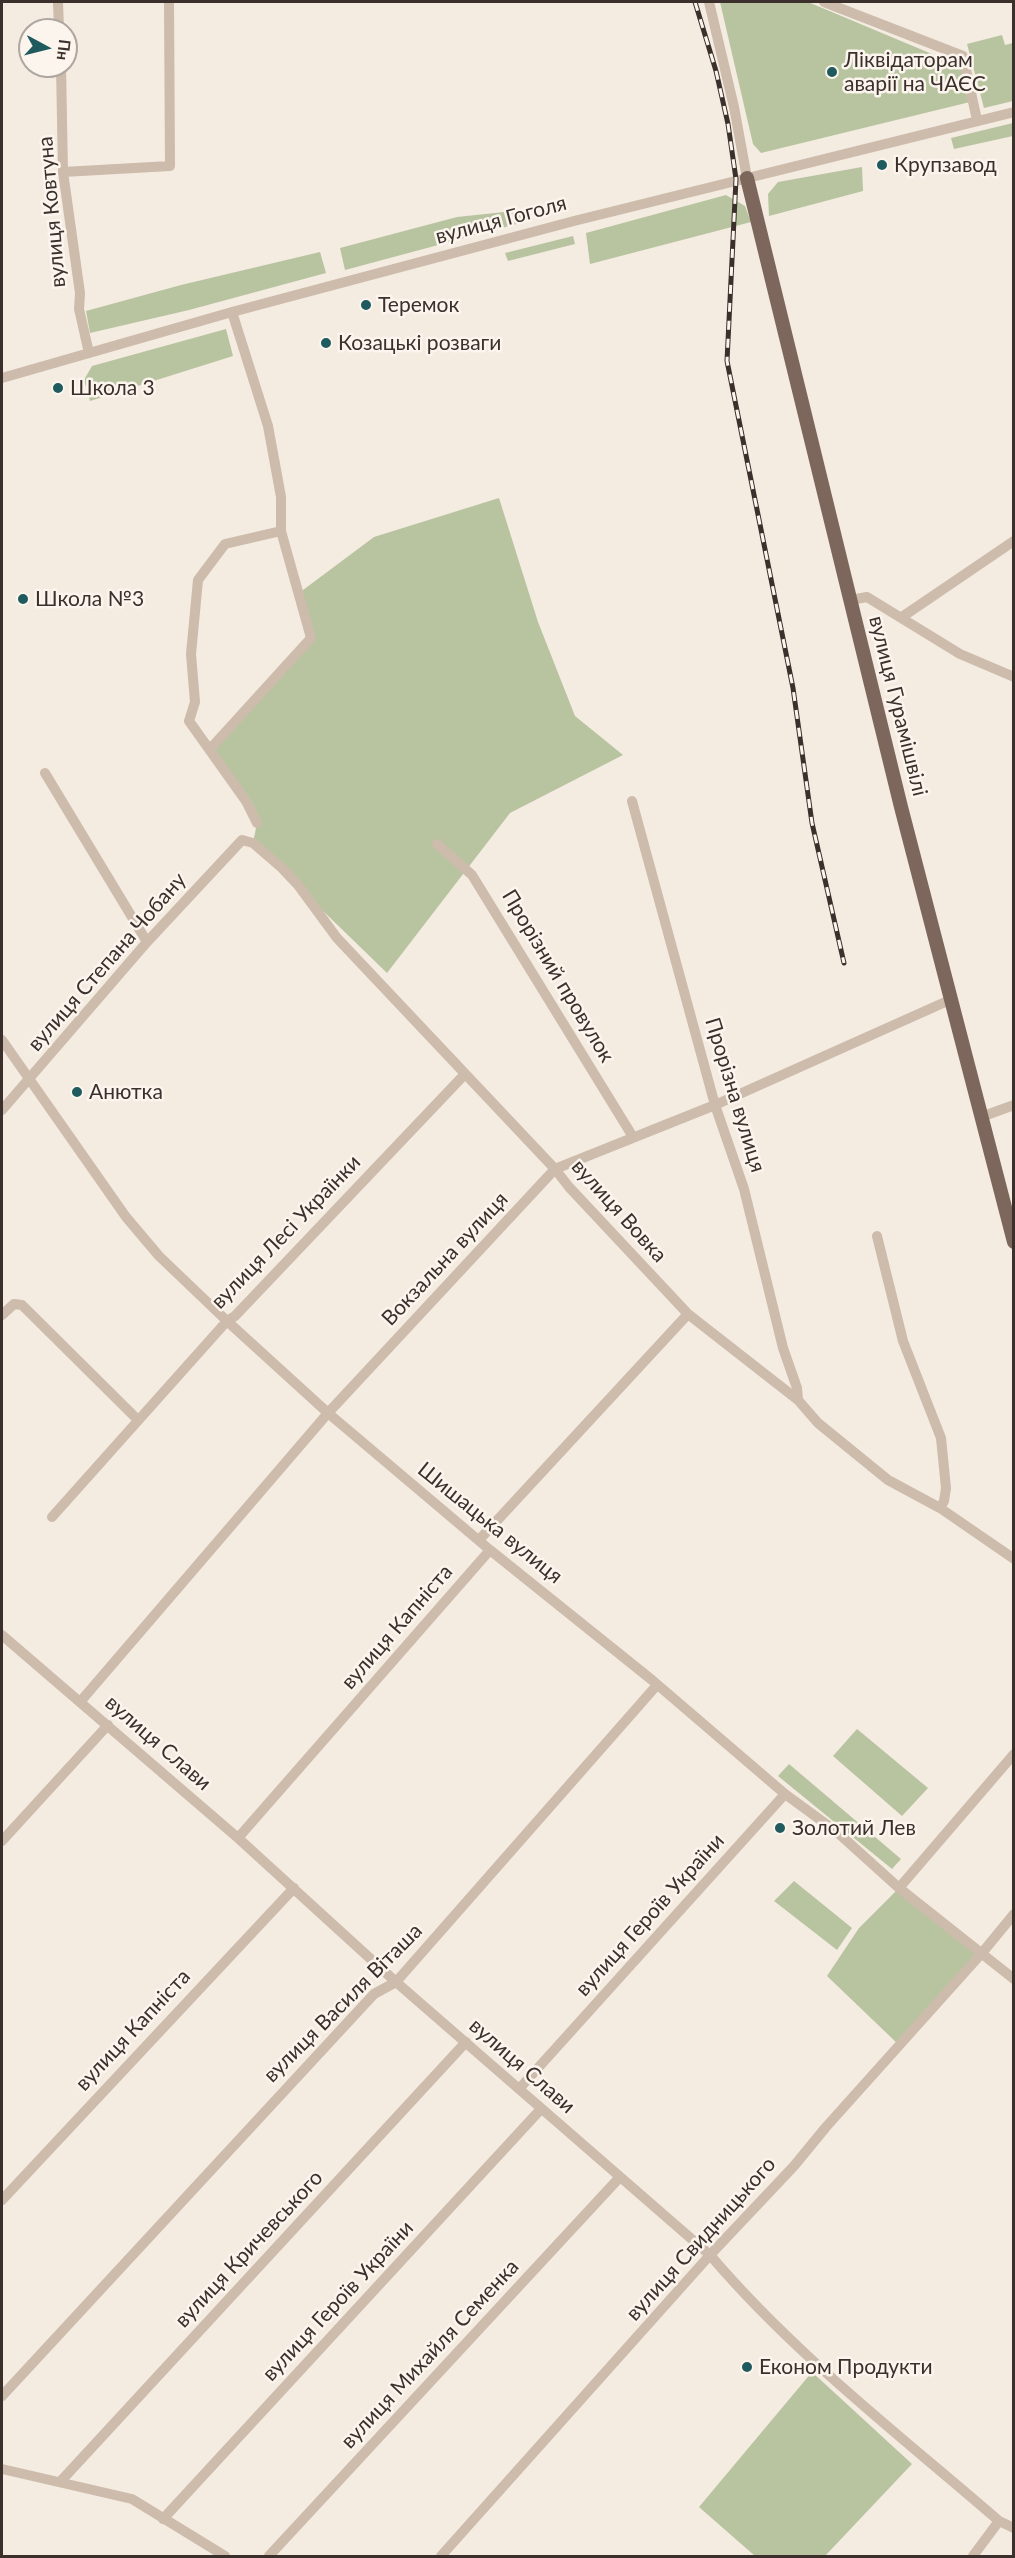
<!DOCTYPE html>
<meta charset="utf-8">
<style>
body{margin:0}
#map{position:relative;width:1015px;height:2558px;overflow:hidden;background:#f4ebe1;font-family:Lato,sans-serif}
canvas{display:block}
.frame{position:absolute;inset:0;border:3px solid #3b302b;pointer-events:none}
.north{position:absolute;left:18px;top:18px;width:60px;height:60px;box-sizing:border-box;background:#fbf5ee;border:2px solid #aea6a0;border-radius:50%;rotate:97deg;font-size:16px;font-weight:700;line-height:24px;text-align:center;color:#3b302b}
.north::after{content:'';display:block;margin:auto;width:21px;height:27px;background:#1f5a5e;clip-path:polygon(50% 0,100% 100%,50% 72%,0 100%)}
</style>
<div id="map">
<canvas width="1015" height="2558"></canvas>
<div class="frame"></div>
<div class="north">Пн</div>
</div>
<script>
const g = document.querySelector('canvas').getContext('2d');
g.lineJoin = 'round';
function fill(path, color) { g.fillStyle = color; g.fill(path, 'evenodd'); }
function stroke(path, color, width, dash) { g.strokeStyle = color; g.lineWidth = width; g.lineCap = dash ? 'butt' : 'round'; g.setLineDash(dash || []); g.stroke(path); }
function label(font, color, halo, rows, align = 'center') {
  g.font = font + ' Lato,sans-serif'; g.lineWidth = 5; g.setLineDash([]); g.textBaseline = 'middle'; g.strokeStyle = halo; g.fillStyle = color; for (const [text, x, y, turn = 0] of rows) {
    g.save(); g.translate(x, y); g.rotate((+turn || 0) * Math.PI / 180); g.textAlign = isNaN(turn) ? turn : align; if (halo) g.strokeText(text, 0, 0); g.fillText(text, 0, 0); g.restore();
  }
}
fill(new Path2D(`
 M720 2H808L963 67 970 102 761 153 753 144Z
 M1002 35 1005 45 1013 43V101L984 108 967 44Z
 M1013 123V136L954 149 951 138Z
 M862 167 863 191 769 216 768 194 778 182Z
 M726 195 745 206 751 222 590 264 586 233Z
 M523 210 524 222 345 270 340 248 457 217Z
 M573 236 575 244 508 261 505 253Z
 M320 252 326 273 189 310 90 333 86 311 181 285Z
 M226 329 233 356 90 401 84 380 92 366Z
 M499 498 538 622 575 716 623 755 510 813 387 973 253 843 257 823 210 749 311 638 299 593 374 537Z
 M857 1729 928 1788 902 1816 833 1756Z
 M789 1764 901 1859 892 1869 778 1776Z
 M794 1881 852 1928 837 1950 774 1901Z
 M899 1888 982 1953 899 2045 827 1976 859 1928Z
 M812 2372 912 2464 825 2556H755L699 2507Z`), '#b8c4a0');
stroke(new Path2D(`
 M58 2 59 30
 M709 2 734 107 747 178
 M824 2 963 56 977 120
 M61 66 63 172 80 293 79 309 89 353
 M63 172 170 166 169 2
 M2 378 232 312 574 221 1014 112
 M850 600 867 597 960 654 1014 677
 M902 617 1014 541
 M210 749 311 638 281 531V497L268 426 232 312
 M45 773 147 942
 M632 801 715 1105 744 1189 783 1348 797 1388 798 1400
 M257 823 246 801 189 721 195 702 191 654 198 580 225 544 281 531
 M437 844 472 875 633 1137
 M2 1040 126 1217 159 1256 227 1321 328 1413 490 1550 652 1680 785 1794 837 1832 899 1888 1014 1979
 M2 1110 147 942 242 840 253 843 282 868 298 885 337 938 555 1169 569 1187 688 1314 798 1400 818 1423 888 1480 940 1508 1014 1559
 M981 1117 1014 1105
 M877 1236 903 1341 941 1438 946 1488 944 1501 940 1508
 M2 1315 14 1304 22 1305 138 1420
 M52 1517 227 1321 235 1316 465 1074
 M479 1540 688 1314
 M2 1635 238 1838 396 1982 710 2255C795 2355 901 2436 999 2521L1014 2528
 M80 1702 328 1413 555 1169 715 1105 952 999
 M238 1838 490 1550
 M2 1841 108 1725
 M899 1888 1014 1754
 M519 2089 785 1794
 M2 2200 294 1888
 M2 2396 374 1994 396 1982 657 1685
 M2 2469 132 2499 225 2556
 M60 2482 466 2042
 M163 2519 541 2109
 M269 2556 620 2177
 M441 2556 710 2255 794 2166 826 2127 982 1953 1014 1914
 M973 2556 999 2521`), '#cdbbac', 10);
stroke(new Path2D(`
 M747 178 901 807 1014 1242`), '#7d675c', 14);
const rail = new Path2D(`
 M695 2 716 71 728 124 736 179 727 361 793 688 812 823 844 963`);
stroke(rail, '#3b302b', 5);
stroke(rail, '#fbf5ee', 3, [9]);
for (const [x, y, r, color] of [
 [832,72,6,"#1f5a5e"],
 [882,165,6,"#1f5a5e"],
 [366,305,6,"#1f5a5e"],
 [326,343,6,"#1f5a5e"],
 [58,388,6,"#1f5a5e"],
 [23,599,6,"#1f5a5e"],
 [77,1092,6,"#1f5a5e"],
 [780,1828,6,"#1f5a5e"],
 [747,2367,6,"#1f5a5e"]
]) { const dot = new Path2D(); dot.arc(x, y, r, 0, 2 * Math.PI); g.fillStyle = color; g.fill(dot); stroke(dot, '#fbf5ee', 2); }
label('21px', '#3b302b', '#fbf5ee', [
 ["Ліквідаторам",844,60],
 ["аварії на ЧАЄС",844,84],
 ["Крупзавод",894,165],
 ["Теремок",378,305],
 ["Козацькі розваги",338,343],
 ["Школа 3",70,388],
 ["Школа №3",35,599],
 ["Анютка",89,1092],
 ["Золотий Лев",792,1828],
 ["Економ Продукти",759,2367]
], 'left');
label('21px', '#3b302b', '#fbf5ee', [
 ["вулиця Ковтуна",52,212,-95],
 ["вулиця Гоголя",501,220,-15],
 ["вулиця Гурамішвілі",898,706,76],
 ["вулиця Степана Чобану",107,962,-49],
 ["Прорізний провулок",558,976,59],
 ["Прорізна вулиця",735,1095,73],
 ["вулиця Вовка",619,1211,48],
 ["вулиця Лесі Українки",286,1232,-46],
 ["Вокзальна вулиця",445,1259,-47],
 ["Шишацька вулиця",490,1523,39],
 ["вулиця Капніста",397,1627,-49],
 ["вулиця Слави",158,1743,41],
 ["вулиця Героїв України",650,1915,-48],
 ["вулиця Василя Віташа",343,2003,-45],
 ["вулиця Капніста",133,2030,-47],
 ["вулиця Слави",522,2066,41],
 ["вулиця Свидницького",701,2239,-48],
 ["вулиця Кричевського",249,2249,-47],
 ["вулиця Героїв України",338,2301,-47],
 ["вулиця Михайля Семенка",430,2354,-47]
]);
</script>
